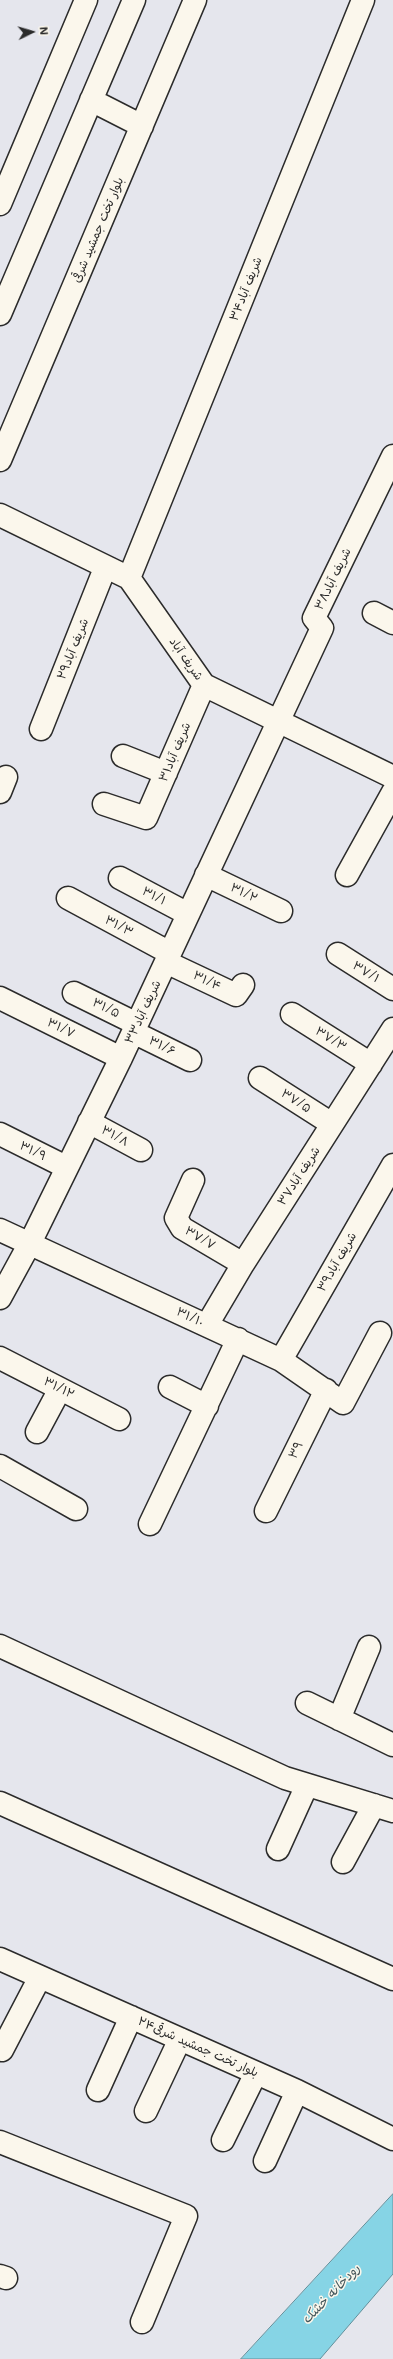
<!DOCTYPE html>
<meta charset="utf-8">
<style>
body{margin:0}
#map{position:relative;width:393px;height:2359px;overflow:hidden;background:#e5e6ed;font-family:Mali,sans-serif}
canvas{display:block}
.north{position:absolute;left:12px;top:12px;width:40px;height:40px;-webkit-text-stroke:3px #fbf7ec;paint-order:stroke;rotate:85deg;font-size:11px;font-weight:700;line-height:16px;text-align:center;color:#2b2b2b}
.north::after{content:'';display:block;margin:auto;width:14px;height:18px;background:#2b2b2b;clip-path:polygon(50% 0,100% 100%,50% 72%,0 100%)}
</style>
<div id="map">
<canvas width="393" height="2359"></canvas>
<div class="north">N</div>
</div>
<script>
const g = document.querySelector('canvas').getContext('2d');
g.lineJoin = 'round';
function fill(path, color) { g.fillStyle = color; g.fill(path, 'evenodd'); }
function stroke(path, color, width, dash) { g.strokeStyle = color; g.lineWidth = width; g.lineCap = dash ? 'butt' : 'round'; g.setLineDash(dash || []); g.stroke(path); }
function label(font, color, halo, rows, align = 'center') {
  g.font = font + ' Mali,"Playpen Sans Arabic",sans-serif'; g.lineWidth = 3; g.setLineDash([]); g.textBaseline = 'middle'; g.strokeStyle = halo; g.fillStyle = color; for (const [text, x, y, turn = 0] of rows) {
    g.save(); g.translate(x, y); g.rotate((+turn || 0) * Math.PI / 180); g.textAlign = isNaN(turn) ? turn : align; if (halo) g.strokeText(text, 0, 0); g.fillText(text, 0, 0); g.restore();
  }
}
const water = new Path2D(`
 M393 2194V2274L320 2359H241Z`);
fill(water, '#86d4e5');
stroke(water, '#62909b', 1);
const minor = new Path2D(`
 M0 204 86 0
 M0 515 129 578 204 685 393 777
 M129 578 363 0
 M374 613 393 623
 M41 729 105 568
 M123 756 166 773
 M0 792 6 777
 M104 804 146 818 204 685
 M206 875 281 911
 M347 875 393 792
 M120 878 188 914
 M68 898 170 953
 M338 954 393 989
 M166 962 236 995 243 985
 M74 993 137 1024
 M0 998 121 1058
 M292 1014 371 1064
 M133 1032 190 1060
 M260 1078 332 1124
 M89 1122 141 1150
 M0 1134 66 1167
 M193 1180 176 1218 182 1228 243 1264
 M0 1230 281 1360 343 1403 380 1333
 M0 1298 30 1243 121 1058 322 628 314 618 393 456
 M207 1325 243 1264 393 1029
 M0 1358 119 1419
 M281 1360 393 1165
 M170 1387 207 1406
 M37 1432 60 1389
 M0 1466 76 1509
 M266 1511 326 1390
 M150 1524 238 1339
 M0 1646 285 1778 393 1811
 M307 1703 393 1745
 M339 1719 369 1647
 M0 1803 393 1979
 M278 1849 307 1785
 M343 1862 374 1805
 M0 1959 297 2091 393 2139
 M2 2050 40 1977
 M98 2090 131 2017
 M146 2111 180 2039
 M223 2140 256 2073
 M0 2142 186 2216 142 2322
 M265 2161 297 2091
 M0 2276 6 2278`);
const major = new Path2D(`
 M91 100 142 126
 M0 314 134 0
 M0 460 195 0`);
stroke(minor, '#2b2b2b', 25);
stroke(major, '#2b2b2b', 25);
stroke(minor, '#fbf7ec', 22);
stroke(major, '#fbf7ec', 22);
label('12px', '#2b2b2b', '#fbf7ec', [
 ["بلوار تخت جمشید شرقی",98,230,-67],
 ["شریف آباد۳۴",246,289,-68],
 ["شریف آباد۳۸",333,579,-64],
 ["شریف آباد۲۹",73,649,-68],
 ["شریف آباد",186,659,55],
 ["شریف آباد۳۱",175,752,-67],
 ["۳۱/۲",244,893,26],
 ["۳۱/۱",154,896,28],
 ["۳۱/۳",119,926,28],
 ["۳۷/۱",366,972,32],
 ["۳۱/۴",207,981,26],
 ["۳۱/۵",106,1008,26],
 ["شریف آباد۳۳",143,1012,-65],
 ["۳۱/۷",61,1028,26],
 ["۳۷/۳",331,1039,32],
 ["۳۱/۶",162,1046,27],
 ["۳۷/۵",296,1101,33],
 ["۳۱/۸",115,1136,29],
 ["۳۱/۹",33,1151,26],
 ["شریف آباد۳۷",299,1176,-57],
 ["۳۷/۷",200,1238,31],
 ["شریف آباد۳۹",337,1262,-60],
 ["۳۱/۱۰",190,1317,25],
 ["۳۱/۱۲",59,1388,27],
 ["۳۹",296,1450,-64],
 ["بلوار تخت جمشید شرقی۲۴",198,2047,24]
]);
label('italic 13px', '#42555a', '#fbf7ec', [
 ["رودخانه خشک",331,2294,-46]
]);
</script>
